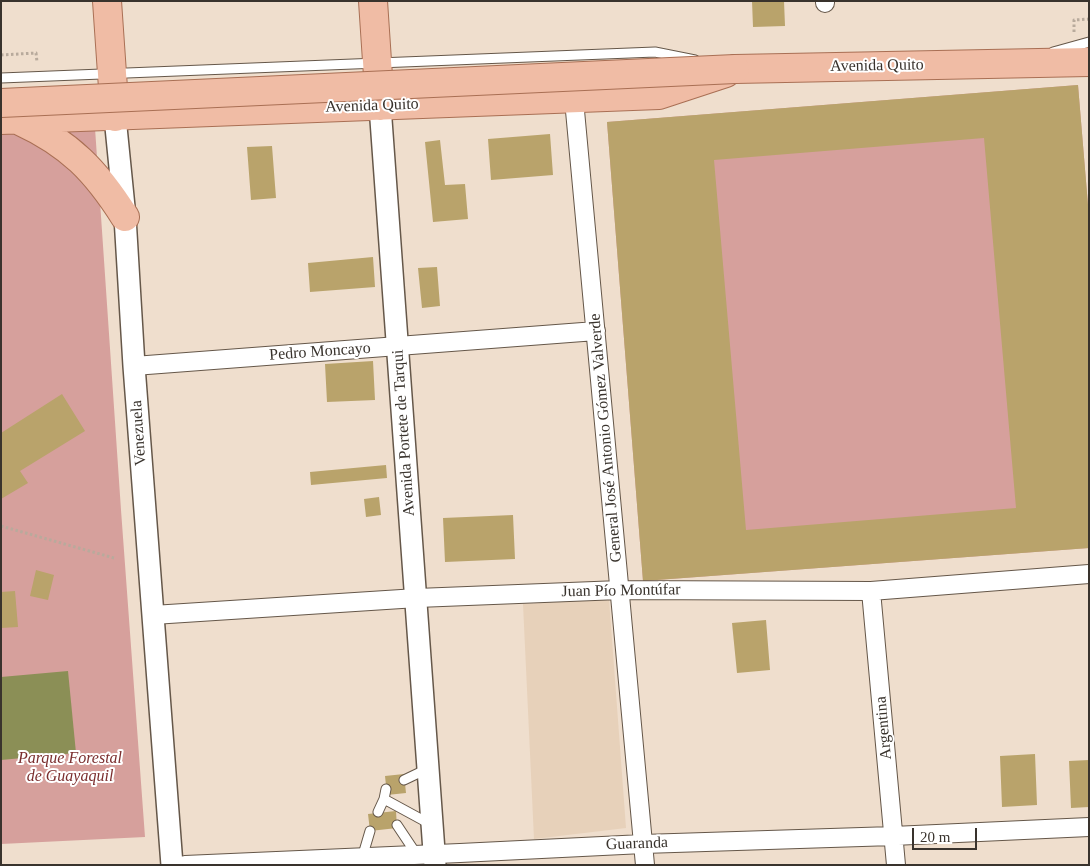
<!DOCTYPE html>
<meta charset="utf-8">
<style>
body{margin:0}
#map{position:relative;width:1090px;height:866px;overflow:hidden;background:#efdecd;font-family:"Times New Roman",serif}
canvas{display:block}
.frame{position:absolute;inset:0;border:2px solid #39332d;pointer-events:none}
.scale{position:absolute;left:912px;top:828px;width:65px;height:22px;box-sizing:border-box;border:2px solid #39332d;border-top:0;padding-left:6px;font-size:15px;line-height:18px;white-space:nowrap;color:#39332d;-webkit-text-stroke:4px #fff;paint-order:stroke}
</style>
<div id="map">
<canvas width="1090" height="866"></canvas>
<div class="frame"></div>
<div class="scale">20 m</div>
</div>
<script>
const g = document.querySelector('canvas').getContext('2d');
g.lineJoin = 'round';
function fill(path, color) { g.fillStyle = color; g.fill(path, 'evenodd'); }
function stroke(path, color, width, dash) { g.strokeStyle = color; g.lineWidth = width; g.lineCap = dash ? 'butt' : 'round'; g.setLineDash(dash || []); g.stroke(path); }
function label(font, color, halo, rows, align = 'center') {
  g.font = font + ' "Times New Roman",serif'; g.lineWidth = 4; g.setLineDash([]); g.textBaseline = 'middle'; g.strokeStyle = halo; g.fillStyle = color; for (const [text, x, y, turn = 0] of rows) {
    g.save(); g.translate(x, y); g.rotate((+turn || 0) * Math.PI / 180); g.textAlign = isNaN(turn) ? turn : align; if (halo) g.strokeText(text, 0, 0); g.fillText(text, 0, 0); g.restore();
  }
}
fill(new Path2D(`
 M609 599 626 828 534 839 523 604Z`), '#e7d1ba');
fill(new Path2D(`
 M1078 85 1089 217V548L643 581 607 122Z
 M95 128 121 510 145 837 1 844V132Z`), '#d6a09c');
fill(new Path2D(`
 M68 671 76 753 1 760V677Z`), '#8b8f56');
fill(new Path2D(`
 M752 1H784L785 26 753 27Z
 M1078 85 1089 217V548L643 581 607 122ZM984 138 1016 508 746 530 714 160Z
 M550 134 553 175 491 180 488 139Z
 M440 140 445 185 465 184 468 219 433 222 425 142Z
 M272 146 276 198 251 200 247 147Z
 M373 257 375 287 310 292 308 263Z
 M437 267 440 306 422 308 418 268Z
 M373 361 375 400 327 402 325 364Z
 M62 394 85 431 20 471 28 483 1 499V433Z
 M386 465 387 478 311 485 310 472Z
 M379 497 381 515 366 517 364 499Z
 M513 515 515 559 445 562 443 518Z
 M36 570 54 575 48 600 30 596Z
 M15 591 18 627 1 628V592Z
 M766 620 770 670 737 673 732 623Z
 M1035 754 1037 805 1002 807 1000 756Z
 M1089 760V807L1071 808 1069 761Z
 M404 774 406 793 387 795 385 776Z
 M396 811 397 828 370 831 368 814Z`), '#b9a36b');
const service = new Path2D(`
 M1053 52 1089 42
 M1 78 655 52 695 60
 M404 780 427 769
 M384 799 430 824
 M378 812 384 799 386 789
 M397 825 417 855
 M362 858 370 831`);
const minor = new Path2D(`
 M825 1V3
 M574 100 645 865
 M134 366 596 331
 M871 591 896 865
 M153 615 417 598 620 590 871 591 1089 574
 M185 865 460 853 643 844 893 836 1089 827`);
const tertiary = new Path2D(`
 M380 106 435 865
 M115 117 125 217 134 366 172 865`);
const primary = new Path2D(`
 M107 1 115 117
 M373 1 380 106
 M735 69 1089 62
 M1 120 659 95 726 73
 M20 121C70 144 96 171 125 217`);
stroke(service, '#655749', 11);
stroke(minor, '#655749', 20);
stroke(tertiary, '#655749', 24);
stroke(primary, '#a96f54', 30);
stroke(new Path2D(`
 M1074 32V20L1089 19
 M1 55 36 53 37 62
 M1 526 114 558`), '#b8aa9c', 3, [2.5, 2.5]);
stroke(service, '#fff', 9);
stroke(minor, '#fff', 18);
stroke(tertiary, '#fff', 21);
stroke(primary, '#f0bca5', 28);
const primaryBridge = new Path2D(`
 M1 103 735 69`);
stroke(primaryBridge, '#a96f54', 30, []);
stroke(primaryBridge, '#f0bca5', 28);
label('16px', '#39332d', '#fff', [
 ["Avenida Quito",877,66,-1],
 ["Avenida Quito",372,106,-2],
 ["Pedro Moncayo",320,352,-4],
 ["Venezuela",139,433,-94],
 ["Avenida Portete de Tarqui",404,433,-94],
 ["General José Antonio Gómez Valverde",606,438,-95],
 ["Juan Pío Montúfar",621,591,-1],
 ["Argentina",884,728,-95],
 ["Guaranda",637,844,-2]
]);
label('italic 16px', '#7b2e2e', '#fff', [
 ["Parque Forestal",70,759],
 ["de Guayaquil",70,777]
]);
</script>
